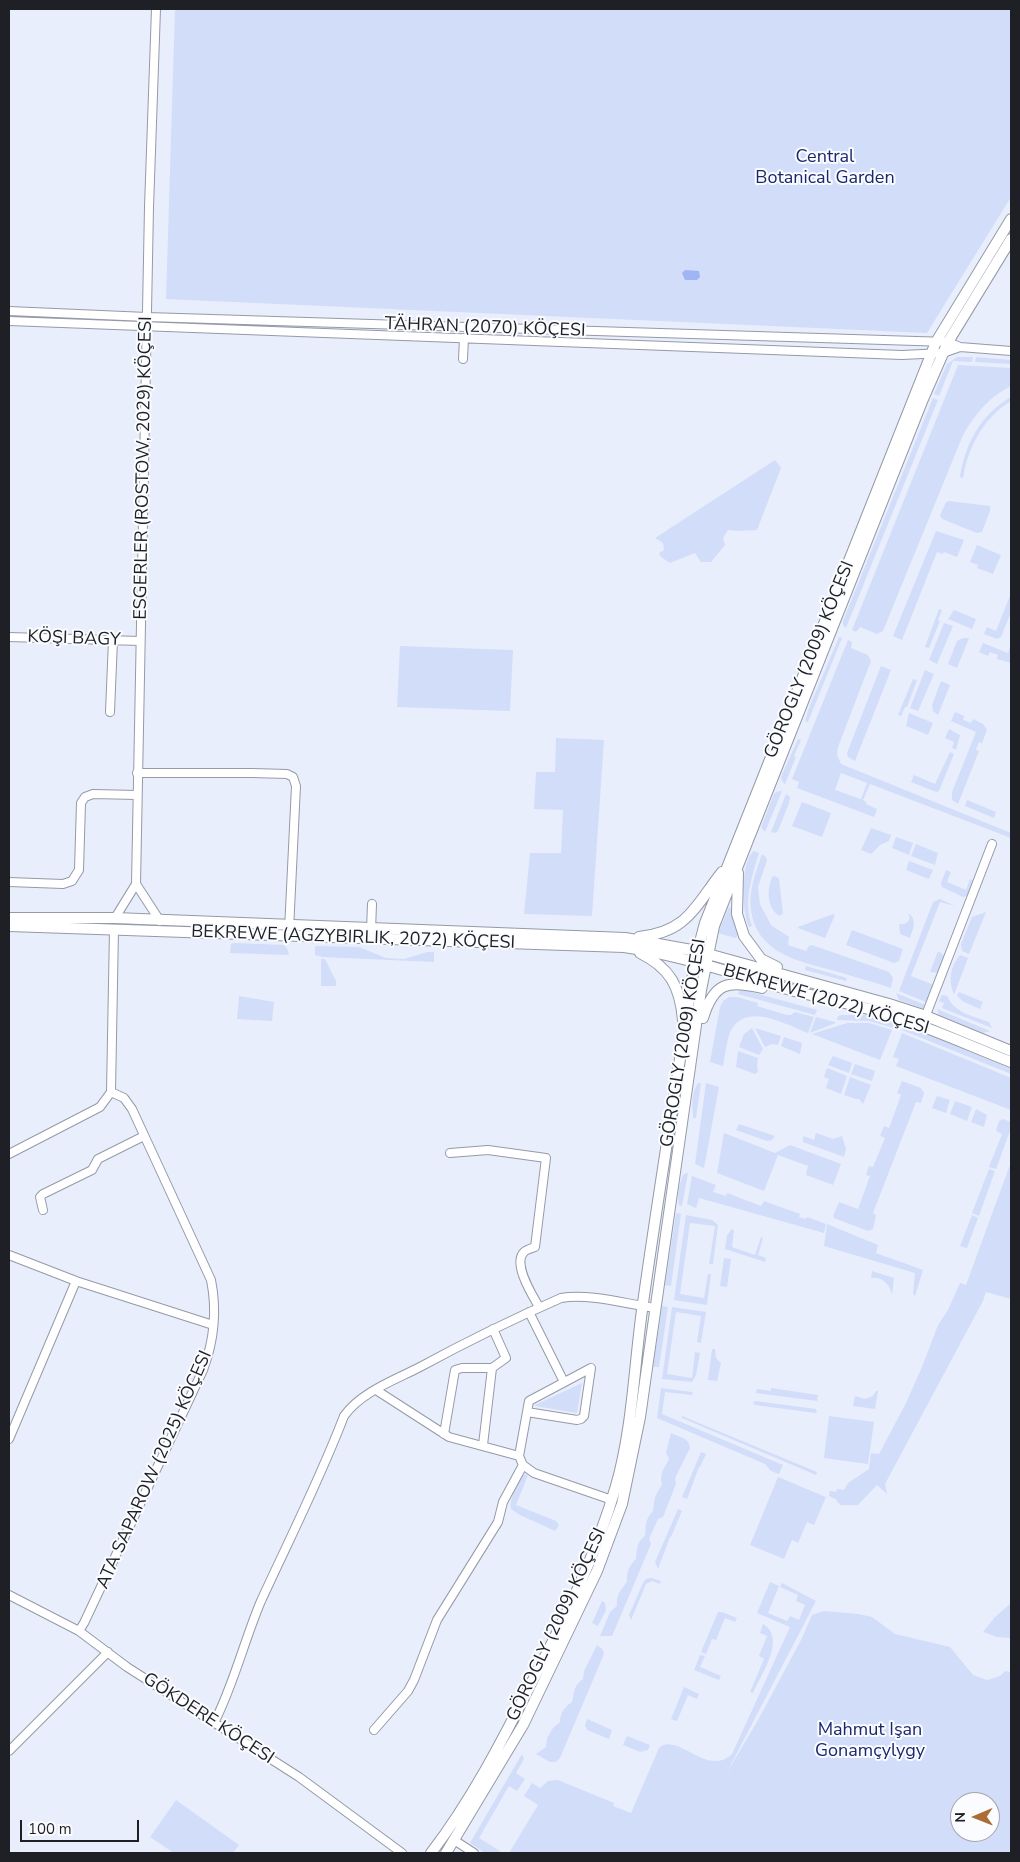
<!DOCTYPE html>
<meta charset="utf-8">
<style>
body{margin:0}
#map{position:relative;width:1020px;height:1862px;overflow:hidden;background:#e9eefc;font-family:"Nunito Sans",sans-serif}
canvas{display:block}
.frame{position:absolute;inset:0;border:10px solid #1e2025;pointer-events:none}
.north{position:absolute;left:950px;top:1792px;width:50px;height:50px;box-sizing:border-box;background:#fbfcff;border:1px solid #a3a4a8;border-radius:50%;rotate:269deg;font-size:14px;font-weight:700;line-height:20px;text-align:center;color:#1e2025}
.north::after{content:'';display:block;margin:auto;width:18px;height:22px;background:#ac6d34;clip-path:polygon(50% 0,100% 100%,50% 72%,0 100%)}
.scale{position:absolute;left:20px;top:1820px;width:119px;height:22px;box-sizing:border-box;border:2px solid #1e2025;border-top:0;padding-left:6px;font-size:15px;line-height:18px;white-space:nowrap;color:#1e2025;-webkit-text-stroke:4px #fbfcff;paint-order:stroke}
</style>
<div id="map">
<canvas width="1020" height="1862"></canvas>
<div class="frame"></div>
<div class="north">N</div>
<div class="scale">100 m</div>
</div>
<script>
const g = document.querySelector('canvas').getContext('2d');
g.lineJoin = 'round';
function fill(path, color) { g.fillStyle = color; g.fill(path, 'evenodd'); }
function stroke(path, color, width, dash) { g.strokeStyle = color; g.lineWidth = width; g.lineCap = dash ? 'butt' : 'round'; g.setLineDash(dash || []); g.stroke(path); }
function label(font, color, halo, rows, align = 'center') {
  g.font = font + ' "Nunito Sans",sans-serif'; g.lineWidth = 4; g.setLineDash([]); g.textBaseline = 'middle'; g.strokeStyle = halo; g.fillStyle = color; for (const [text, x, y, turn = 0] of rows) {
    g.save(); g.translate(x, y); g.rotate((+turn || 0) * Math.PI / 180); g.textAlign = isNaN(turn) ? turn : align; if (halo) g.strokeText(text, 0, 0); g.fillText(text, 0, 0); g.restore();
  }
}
fill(new Path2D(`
 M175 9H1011V197L927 333 166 299Z
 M957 357H973L972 362 953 361 939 396 934 394 947 364Z
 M976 357 1011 360V364L975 362Z
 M958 365 1011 368V386C989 397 975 414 963 435L883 631 877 634 860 627 856 632 852 630Z
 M1011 397V401C984 417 968 447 963 478L960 477C965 444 981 414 1011 397Z
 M933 398 938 400 846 628 843 625V621Z
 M775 460 781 468 757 530 740 531 728 530 723 538 725 545 711 562H701L695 553 670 563 661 557 659 553 664 550 663 543 655 538Z
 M949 501 990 506V511L982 532 977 533 942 519 940 515 946 502Z
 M936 531 964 540 957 557 944 552 943 554 937 552 902 640 893 636Z
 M977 545 1001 555 993 574 977 568 978 565 970 562Z
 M1011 593V612L1001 637 997 639 984 634 987 627 996 631Z
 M939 609 942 610 938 620 940 621 929 648 925 647Z
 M954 610 976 619 972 629 948 619Z
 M944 623 953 626 937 664 929 660Z
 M839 637 842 638 808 722 805 721 809 708Z
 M963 638H969L957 668 948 664 957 641Z
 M848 640 852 642 851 648 868 655 871 661 838 747 837 755 841 764 1011 833V838L870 784 863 800 866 802V804L877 809 874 817 797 788 799 782 792 779ZM841 773 867 783 861 799 835 790Z
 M983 643 1008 653 1011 644V663L997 659 998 655 990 652 988 656 979 652Z
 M400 646 513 650 510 711 397 707Z
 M881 666 891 670 855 761 848 757 847 753Z
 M925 670 934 674 918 711 910 708Z
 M913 679 917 680 907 707H905L901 716 898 715Z
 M941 681 950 685 938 715 933 711 932 705Z
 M955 712 964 716 963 720 971 723 973 719 983 724 987 730 982 743 979 742 976 750 979 751 958 804 952 800V792L976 732 951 721Z
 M909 713 933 723 928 735 906 726Z
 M949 729 960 735 956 750 952 748 954 742 945 738Z
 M556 738 604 740 592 916 524 914 530 853H561L563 810 534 809 536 772H555Z
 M798 739 801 740 794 756 796 757 785 784 782 781 781 777Z
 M950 752 954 754 939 791 936 792 911 782 914 775 935 784Z
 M782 791 765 832 761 827 774 794 776 792Z
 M786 794 790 797 789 803 778 831 775 833 771 832Z
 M967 800 996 812 994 818 965 806Z
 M802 802 831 813 822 837 792 826Z
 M871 828 891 835 889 841 880 845 871 854 861 850Z
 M896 837 913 843 909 855 892 848Z
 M916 844 938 853 935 865 911 856Z
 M754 851 759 853C752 877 743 901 752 926L749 927C742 913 740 861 754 851Z
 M762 854 766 857 767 860 758 887 760 904 771 925 789 937 788 945 806 951 809 946 812 945 889 972 893 978 891 988C871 981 851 976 831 970 797 961 756 952 751 910 748 891 756 872 762 854Z
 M909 861 933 870 929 879 906 870Z
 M946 870 951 872 947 882 966 890 970 879 974 881 967 896 963 897 942 887 941 883Z
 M773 876 777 877 779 879 783 913 780 916C767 910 766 888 773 876Z
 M940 899 955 906 940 902 911 976 934 985 928 1003 899 991 933 902Z
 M729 907 732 909 739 935 735 938 718 933Z
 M986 912 969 954 962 951 961 944 972 917Z
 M908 913C918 920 913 928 910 938L900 934 899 924H904C909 922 911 918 908 913Z
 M833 914 835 915 825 938 798 928V927Z
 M852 930 903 949 899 961 894 963 846 945Z
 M234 943 284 945 287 948 289 955 230 953 231 944Z
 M315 946 359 947 386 958 404 959 427 952H434V962L322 957 315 955Z
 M938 951 946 957 939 973 930 972Z
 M960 955 968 958 954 995C948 980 950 967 960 955Z
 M321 959H325L336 981V986H321Z
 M806 966 847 978 846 981 805 970Z
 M740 989 817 1010 815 1015 738 994Z
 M959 992 983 1002 980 1009 964 1002 957 996Z
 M896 993 928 1006 925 1009 921 1008 899 1000Z
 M942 995 947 996C955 1013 972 1016 989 1022L992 1028 942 1008 944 1003 939 1001Z
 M239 996 274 1002 272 1021 237 1019Z
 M729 997H737L758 1003 757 1006 787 1015H791L795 1012 814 1017 808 1033C785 1024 742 999 729 1035 726 1045 725 1056 723 1066L710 1062 720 1007 723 1001Z
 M937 1009 990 1031 983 1033 939 1015Z
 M841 1015H872L895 1023 894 1028 869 1021 837 1020 838 1016Z
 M816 1017 835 1022 836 1023 810 1033Z
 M847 1023H869L892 1030 880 1060 812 1034Z
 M904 1027H909L1011 1068V1074L902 1030Z
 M752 1028 763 1049 759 1055 739 1047 744 1034Z
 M755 1028 781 1036 778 1045 772 1044 765 1047Z
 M902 1033 1011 1078V1110L896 1066 899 1059 893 1057Z
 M784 1037 802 1043 800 1054 781 1046Z
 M738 1051 758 1058 757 1066 758 1072 755 1074 736 1067Z
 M833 1056 852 1063 849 1073 828 1065Z
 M855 1064 875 1071 872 1081 851 1074Z
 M827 1068 847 1076 841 1094 826 1088 829 1079 824 1077Z
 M850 1077 871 1085 863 1104 859 1099H856L844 1095Z
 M902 1081 921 1088 924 1093 921 1103 916 1102 873 1213 876 1215 873 1229 868 1231 834 1218 833 1216 839 1202 858 1209 870 1176 866 1175 869 1166 873 1167 885 1138 880 1136 884 1126 889 1128 901 1095 897 1093Z
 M698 1083H701L696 1118H693C692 1105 691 1094 698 1083Z
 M706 1083 719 1087 704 1168 695 1164Z
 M937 1096 950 1100 946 1113 932 1108Z
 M955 1101 972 1107 967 1121 950 1114Z
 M976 1109 987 1115 984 1127 971 1122Z
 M1003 1119 1011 1122V1128L996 1169 989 1167 1002 1134 996 1131 999 1121Z
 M739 1124 775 1136 772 1140 767 1141 736 1130Z
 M724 1133 775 1153 790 1145 841 1164 833 1185 806 1175 808 1166 778 1155 764 1191 717 1173Z
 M816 1133 833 1139 842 1136 846 1149 844 1157 803 1142V1136L814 1140Z
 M1011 1162V1299L986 1292 983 1301 885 1484 887 1494 877 1485 858 1505H841L837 1502V1500L829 1496 830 1491 836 1492 837 1489 844 1490 848 1483 869 1469 871 1453 879 1454 906 1403 922 1367 938 1325 948 1310 960 1283 966 1285Z
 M989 1169 995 1171 979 1216 972 1213Z
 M688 1173 682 1206 679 1205C677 1196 679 1182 684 1174Z
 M692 1176 716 1185 713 1192 726 1196 727 1193 761 1206 764 1201 800 1214 799 1217 806 1219 807 1217 826 1224 824 1233 699 1198 696 1208 687 1204Z
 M676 1213 681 1214 671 1286 665 1285Z
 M686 1215 712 1220 718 1225 713 1264H709L715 1226 690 1223 680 1294 704 1298 708 1274H711L707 1305 674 1300Z
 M972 1215 978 1218 967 1248 960 1246Z
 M827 1224 878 1245 876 1253 923 1270 915 1296 913 1294 915 1273 824 1246Z
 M732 1229 734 1230 732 1247 755 1255 761 1237 763 1238 758 1255 766 1258 765 1262 725 1249 727 1235Z
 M724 1258 731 1259 727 1287 720 1286Z
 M872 1271 894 1278 892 1295C890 1284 882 1276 871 1278Z
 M662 1306 668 1307 659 1367H653Z
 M672 1307 706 1312 701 1343 697 1342 701 1316 676 1312 667 1374 692 1378 695 1352 700 1353 696 1375 692 1382 662 1379Z
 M712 1349H715L716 1358 721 1363 717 1381 708 1380Z
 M582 1383 577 1413 535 1406V1405Z
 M661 1388 692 1392 693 1394 691 1395 665 1392 662 1414 783 1465 779 1474 771 1471 765 1464 657 1418Z
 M771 1388 818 1395 817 1401 756 1393 757 1389 771 1391Z
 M876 1391H878L875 1409 853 1406 855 1396 865 1399 873 1396Z
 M755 1401 816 1409 817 1412 815 1413 755 1405 753 1403Z
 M682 1416 817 1472 816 1475 682 1418Z
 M829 1416 874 1422 868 1464 824 1458Z
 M671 1433C679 1437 690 1438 690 1448L675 1478 676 1484 663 1517 658 1519 649 1539 651 1544 612 1636H600L610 1612 617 1606C616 1594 621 1590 627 1582 626 1572 629 1566 636 1559 637 1549 636 1543 645 1536 646 1526 645 1519 653 1511 655 1495 654 1498 662 1485 659 1473 664 1469 669 1459L666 1453Z
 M701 1452 706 1454 700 1467H699L687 1499 682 1497Z
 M526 1474 528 1475 516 1505 556 1521 559 1525 555 1531 520 1515 511 1509C509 1497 517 1486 522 1476Z
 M778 1477 826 1497 814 1525 807 1522 798 1543 792 1540 784 1559 750 1545Z
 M678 1509 682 1511 671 1537H670L658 1569 655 1562Z
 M651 1578 661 1581 660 1584 652 1581 646 1584 631 1620 629 1615 643 1583 646 1579Z
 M770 1582 779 1586 768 1613 787 1621 790 1616 799 1620 805 1605 796 1601 798 1595 780 1587 782 1583 816 1601 726 1774 758 1720 801 1640 812 1615 824 1611 859 1614 872 1617 895 1634 950 1647 973 1675 987 1680 1000 1676 1005 1671 1011 1672V1853H509L538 1805 524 1796 532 1783 540 1788 548 1781 558 1780 614 1803 613 1806 631 1813 659 1748 663 1745C684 1739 708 1776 732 1754L790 1627 757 1613ZM960 1802H990V1832H960Z
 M602 1601 605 1603 606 1610 598 1626 592 1623Z
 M1011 1603V1638L997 1637 983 1632 995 1617Z
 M718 1612H722L737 1618 735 1622 725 1618 716 1640 712 1639 706 1654 701 1652Z
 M763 1624C787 1638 761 1675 753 1693L750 1692 764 1659 759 1656 767 1636 760 1633Z
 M597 1645 603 1650 604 1654 560 1758 556 1762H550L536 1754 546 1747 547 1738 553 1728 560 1722C560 1713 564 1707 572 1702 574 1692 574 1685 583 1679L584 1671Z
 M700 1655 705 1656 700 1667 721 1676 719 1680 694 1670Z
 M684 1687 699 1694 697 1699 688 1695 677 1721 671 1719Z
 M587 1719 612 1730 609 1739 587 1730 585 1725Z
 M627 1736 650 1745 648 1750 640 1752 623 1745Z
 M522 1754 524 1759 516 1773 525 1779 517 1791 509 1786 479 1838 503 1853H485L470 1843Z
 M176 1800 239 1845 233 1853H174L150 1837Z`), '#d2ddfa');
fill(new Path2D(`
 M685 270 699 271 700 277 697 280H685L682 273Z`), '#a0b5f3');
const minor = new Path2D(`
 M156 9 149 207 136 884 160 921
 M9 311 147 317 948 342 960 347 1011 351
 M9 321 902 355 943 353 960 347
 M463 359 464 338
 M9 637 140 641
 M110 712 113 640
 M137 773H252L287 774 293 777 296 786 289 930
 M9 882 63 884 72 881 79 870 81 803 85 797 93 794 137 795
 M115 918 136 884
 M371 930 372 904
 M924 1020 992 844
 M111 1092 114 929
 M450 1153 488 1150 546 1158 535 1247C532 1248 526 1250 524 1252 512 1264 533 1296 539 1307
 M9 1154 100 1107 111 1092
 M43 1210 40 1197 43 1194 92 1170 98 1159 144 1136
 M9 1255 76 1281 213 1325
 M529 1312 564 1382
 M591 1368 584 1416 581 1419 577 1420 527 1412 529 1401Z
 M444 1434 455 1370 462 1368H492L506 1358 493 1329
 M9 1439 76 1281
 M483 1445 492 1368
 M519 1456 527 1412
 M523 1465 534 1473 612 1500
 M9 1595 79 1631 127 1667 299 1777 402 1853
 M79 1631 84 1623 203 1370C214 1341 217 1310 211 1280L132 1109 124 1098 111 1092
 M214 1723C234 1684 244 1641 261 1601 289 1540 320 1479 344 1416 361 1392 395 1380 420 1367 466 1342 513 1319 561 1298 589 1293 626 1304 655 1308
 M374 1730 408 1691 414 1680 437 1620 498 1522 503 1502 523 1465 519 1456 449 1437 376 1390
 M9 1751 108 1652
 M454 1840 474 1853`);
const major = new Path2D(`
 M738 873 737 914 744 936 761 959 777 967
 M9 918H115L625 938 697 951 889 1004 926 1016 1011 1051
 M9 926 624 947C681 955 733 974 787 989 820 998 854 1004 887 1014 929 1027 970 1046 1011 1062
 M639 937C688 932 695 906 722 872
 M640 953C670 968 680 986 683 1020
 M703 1018C714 982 728 980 762 988
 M431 1853C471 1801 502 1741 532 1682 565 1619 596 1555 616 1486 633 1427 634 1364 643 1303 659 1189 678 1075 695 961L705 923 936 342 1011 219
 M446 1853 523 1725 597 1571 622 1504 640 1417 701 990 714 926 923 399 948 342 1011 239`);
stroke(minor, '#959aa7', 10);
stroke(major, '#959aa7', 12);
stroke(minor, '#fff', 8);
stroke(major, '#fff', 10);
label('18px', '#1a276c', '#fbfcff', [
 ["Central",825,158],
 ["Botanical Garden",825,179],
 ["Mahmut Işan",870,1731],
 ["Gonamçylygy",870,1752]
]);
label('18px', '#1e2025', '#fbfcff', [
 ["TÄHRAN (2070) KÖÇESI",485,328,2],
 ["ESGERLER (ROSTOW, 2029) KÖÇESI",144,468,-89],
 ["KÖŞI BAGY",74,639,2],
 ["GÖROGLY (2009) KÖÇESI",810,660,-68],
 ["BEKREWE (AGZYBIRLIK, 2072) KÖÇESI",353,938,2],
 ["BEKREWE (2072) KÖÇESI",826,1000,16],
 ["GÖROGLY (2009) KÖÇESI",684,1043,-81],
 ["ATA SAPAROW (2025) KÖÇESI",155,1470,-66],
 ["GÖROGLY (2009) KÖÇESI",557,1625,-65],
 ["GÖKDERE KÖÇESI",208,1719,33]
]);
</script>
